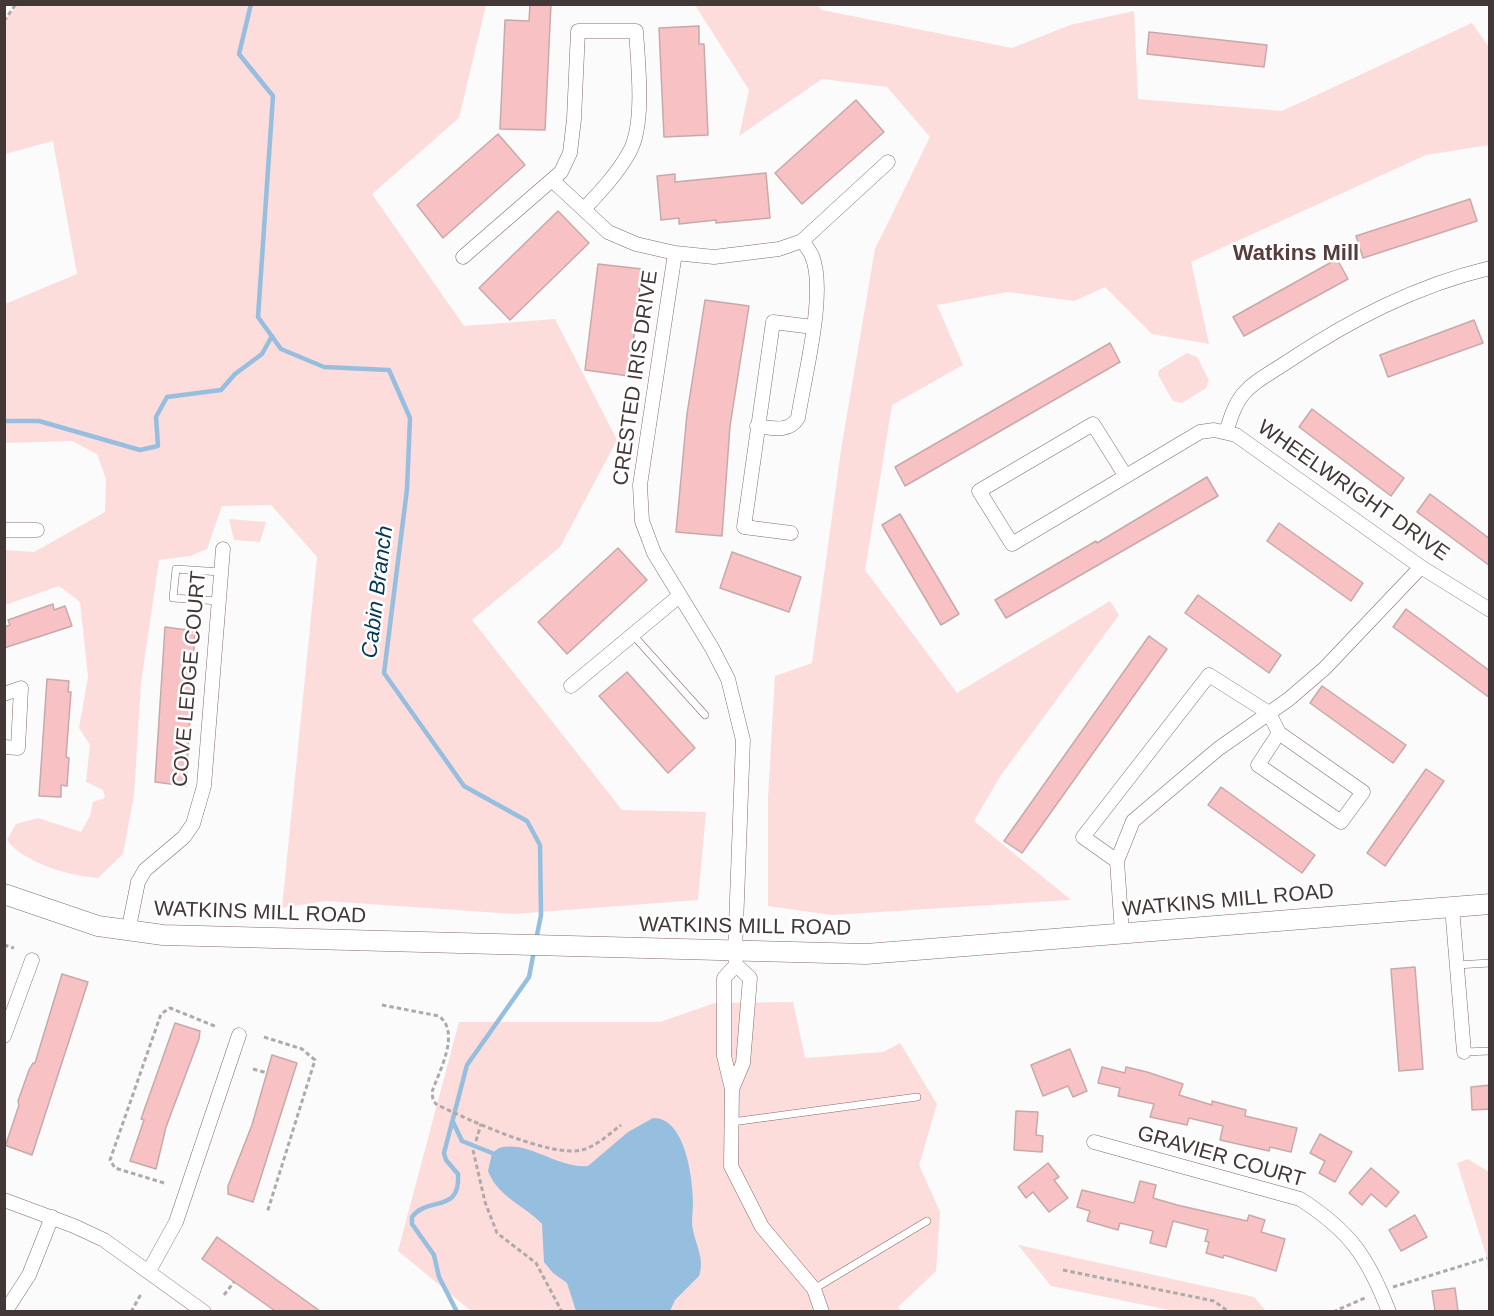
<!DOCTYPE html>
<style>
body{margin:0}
#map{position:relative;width:1494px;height:1316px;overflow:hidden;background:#fbfbfb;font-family:Helvetica,sans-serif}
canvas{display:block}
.frame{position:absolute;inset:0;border:6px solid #443737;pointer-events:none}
</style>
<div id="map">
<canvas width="1494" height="1316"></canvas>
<div class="frame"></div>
</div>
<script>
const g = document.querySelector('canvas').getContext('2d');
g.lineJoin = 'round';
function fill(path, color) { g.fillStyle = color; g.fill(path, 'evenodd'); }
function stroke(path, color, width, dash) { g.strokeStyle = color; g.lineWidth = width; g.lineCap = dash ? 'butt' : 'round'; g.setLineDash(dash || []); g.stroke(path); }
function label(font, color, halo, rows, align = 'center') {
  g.font = font + ' Helvetica,sans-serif'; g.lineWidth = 5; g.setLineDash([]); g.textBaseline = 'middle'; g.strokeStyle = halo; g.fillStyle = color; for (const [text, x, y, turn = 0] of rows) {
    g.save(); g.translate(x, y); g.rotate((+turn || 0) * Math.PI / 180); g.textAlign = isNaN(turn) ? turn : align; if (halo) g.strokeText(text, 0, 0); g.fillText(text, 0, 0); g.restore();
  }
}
fill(new Path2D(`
 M18 4 486 5 459 118 372 194 464 326 555 319 617 440 560 547 472 620 622 810 706 812 698 900 514 914 325 901 282 908 317 557 271 505 222 506 207 549 190 556 159 560 141 683 134 795 123 854 98 878C71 876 23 863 7 840L16 824 38 818 81 832 90 816 93 802 105 798 103 790 86 782 90 745 79 728 88 677 80 602 59 586 5 605V550L34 552 105 512 106 479 97 454 72 441 5 443V304L77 274 53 141 5 154V20Z
 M695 5H817L822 10 1012 48 1070 25 1134 11 1138 99 1282 111 1472 23 1489 47V145L1426 155 1191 262 1209 344 1152 334 1105 287 1074 301 1008 292 937 305 963 365 892 405 865 570 957 693 1110 601 1119 615 1001 775 974 821 1071 900 832 915 768 906V797L775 676 812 663 841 450 875 249 930 137 887 87 822 79 739 136 749 90Z
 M1187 353 1197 357 1209 380 1206 388 1182 403 1173 401 1158 375 1159 370Z
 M229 519 266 522 260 542 234 540Z
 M793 1002 805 1058 883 1052 900 1043 937 1104 919 1165 940 1212 936 1271 898 1307 901 1311H471L398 1251 459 1022H660L715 1003Z
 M1468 1159 1489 1172V1293L1487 1258 1457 1163Z
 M1018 1245 1254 1297 1266 1311H1174L1051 1286Z`), '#fddcdc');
fill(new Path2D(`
 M653 1118C685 1117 693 1178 693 1202 693 1212 691 1221 693 1230 696 1246 705 1259 699 1276L675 1300 670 1311H576L567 1283 553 1273 544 1262 542 1224C524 1205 498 1197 488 1171L492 1153 499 1148C529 1140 557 1169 588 1166L628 1132Z`), '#96bfdf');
stroke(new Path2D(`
 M251 4 239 54 273 96 258 317 281 349 324 367 389 370 410 418 407 489 384 673 464 786 527 821 540 845 541 915 536 940
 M4 421H39L140 450 158 446 156 417 167 397 221 390 235 374 262 354 272 336
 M453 1122 462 1141 492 1153
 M457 1312 439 1277 434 1255 412 1224V1217C427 1196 461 1214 458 1174L446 1160 444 1153 467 1065 529 977 534 951`), '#96bfdf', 4.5);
const building = new Path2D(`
 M530 4H551L545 130 500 129 505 20 529 21Z
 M699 26V44H704L708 135 664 137 659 28Z
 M1149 32 1267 45 1264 67 1147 54Z
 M856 100 884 132 802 204 775 173Z
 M498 134 525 165 443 238 417 205Z
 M766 173 770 218 716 223V220L679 224V218L661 220 657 176 675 174V182Z
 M1470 199 1477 221 1363 258 1356 236Z
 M558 211 589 243 510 320 479 288Z
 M1337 259 1348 279 1244 336 1233 317Z
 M598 264 642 269 629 376 585 370Z
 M705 300 749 306 730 426 722 536 676 532 687 414Z
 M1474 320 1483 343 1388 377 1380 355Z
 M1110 343 1120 362 905 486 895 467Z
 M1312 409 1404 478 1391 496 1299 427Z
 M1207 477 1218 496 1006 618 995 600 1096 541 1097 543Z
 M1430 494 1490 539V566L1417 512Z
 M900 514 959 614 941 625 882 525Z
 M1279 523 1363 583 1351 601 1267 541Z
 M618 548 647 580 567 654 538 622Z
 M732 552 801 577 789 612 720 588Z
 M1198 595 1281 655 1269 673 1185 613Z
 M53 604 54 610 65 606 72 626 4 648V627L10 625 8 620Z
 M1406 609 1490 671V698L1393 627Z
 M165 627 195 631 186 786 155 782Z
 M1149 636 1167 649 1022 853 1004 841Z
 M627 672 695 748 668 773 599 696Z
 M47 679 69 681 68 692H71L66 757 69 758 67 786 61 785V797L39 796Z
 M1322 686 1406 745 1393 763 1310 703Z
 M1426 769 1444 781 1385 866 1367 853Z
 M1221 787 1315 855 1302 873 1208 805Z
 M1415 967 1423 1069 1399 1071 1391 969Z
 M62 974 88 982 32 1155 7 1146 6 1144 19 1105 18 1101 29 1070 33 1063H35Z
 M175 1023 200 1031 199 1039 166 1127 156 1169 130 1161 144 1120 141 1119Z
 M1070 1049 1087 1091 1073 1097 1068 1086 1043 1096 1031 1065Z
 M272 1055 297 1063 253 1202 228 1194V1186L252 1125Z
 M1102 1067 1125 1073 1126 1067 1147 1072 1183 1084 1179 1095 1212 1105V1101L1246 1110 1245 1116 1297 1128 1291 1152 1270 1147 1269 1151 1220 1140 1223 1126 1189 1118 1187 1125 1150 1117 1154 1104 1118 1096 1120 1088 1098 1083Z
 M1490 1085V1109L1472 1110 1471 1087Z
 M1016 1111 1038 1112 1036 1135 1043 1136 1042 1152 1014 1150Z
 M1320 1134 1352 1152 1335 1182 1319 1173 1325 1161 1310 1153Z
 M1048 1163 1059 1177 1054 1180 1068 1198 1049 1212 1033 1192 1026 1198 1018 1187Z
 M1371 1168 1399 1192 1386 1207 1371 1194 1362 1205 1349 1193Z
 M1140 1181 1156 1185 1153 1198 1177 1205 1247 1221 1249 1215 1265 1220 1261 1232 1285 1239 1276 1271 1224 1255 1223 1258 1206 1253 1209 1242 1205 1241 1208 1230 1173 1221 1166 1247 1150 1243 1153 1231 1120 1223 1118 1230 1087 1221 1090 1211 1077 1207 1082 1190 1134 1203Z
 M1415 1215 1427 1237 1401 1251 1389 1230Z
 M217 1237 320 1311H275L202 1259Z
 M1455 1288 1458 1311H1435L1432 1291Z`);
fill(building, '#f8c1c3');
stroke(building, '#c8a9a9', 1.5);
const lane = new Path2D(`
 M219 601 173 598 176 569 221 572
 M633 635 705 715
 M1456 965 1490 963
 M1464 1052 1490 1051
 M732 1122 917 1097
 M814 1289 927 1221`);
const street = new Path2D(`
 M552 180 608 232 636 244 675 253 714 257 779 249 802 241 888 162
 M675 253 640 485 642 521 654 553 712 648 728 679 743 740 735 952 736 965 750 978 743 1063 732 1089 724 1056V978L736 965
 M463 257 561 172 570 153 574 119 578 31H636C638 63 645 123 630 151 618 173 601 191 584 209
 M757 426C772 428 789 433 798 418 804 378 827 292 812 256 810 251 805 245 802 241
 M1226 432C1231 417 1235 402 1246 391 1257 379 1274 371 1287 362 1350 320 1415 286 1490 268
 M1125 475 1093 424 979 491 1012 544 1200 432 1214 430 1236 435 1421 567 1490 610
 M4 530H37
 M791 533 744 527 773 322 813 327
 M571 686 678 597
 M4 694 21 688 18 748 4 747
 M1117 861 1083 837 1209 675 1269 713 1279 733 1363 792 1341 822 1258 765 1279 733
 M1452 907 1464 1052
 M128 932 138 882 145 870 184 837 193 824 204 786 223 549
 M1122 933 1117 861 1133 821 1218 749 1289 699 1325 668 1421 567
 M4 1036 32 960
 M732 1089 731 1166 762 1227 814 1289 822 1312
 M1094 1142 1300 1199C1350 1231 1368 1257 1389 1312
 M4 1200 74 1226 104 1240 204 1312
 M149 1271 176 1222 239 1035
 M5 1312 29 1275 52 1217`);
const secondary = new Path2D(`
 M4 894 98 926 163 935 866 954 1490 904`);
stroke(lane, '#866a6b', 8);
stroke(street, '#866a6b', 15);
stroke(secondary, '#866a6b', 21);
stroke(new Path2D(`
 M4 21 16 4
 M4 945 14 948
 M382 1005 439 1016C461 1033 439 1071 432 1092L433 1100 436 1104C466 1119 551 1158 582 1150 597 1146 609 1134 621 1125
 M264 1037 302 1049 315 1060 267 1213
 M253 1069 267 1073
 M476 1141 481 1124
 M473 1150 485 1202 497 1233 536 1263 562 1312
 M164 1183 115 1168 110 1160 161 1014 170 1008 217 1027
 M1063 1270 1214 1301 1229 1312
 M1393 1287 1487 1258
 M224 1295 234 1282
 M131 1312 141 1294
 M1333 1312 1367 1297`), '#afaaaa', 3, [4.5, 3]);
stroke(lane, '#fff', 7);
stroke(street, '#fff', 14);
stroke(secondary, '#fff', 20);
label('21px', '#443737', '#fff', [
 ["CRESTED IRIS DRIVE",636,378,-82],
 ["WHEELWRIGHT DRIVE",1353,491,35],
 ["COVE LEDGE COURT",190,679,-85],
 ["WATKINS MILL ROAD",1228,901,-5],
 ["WATKINS MILL ROAD",260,913,2],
 ["WATKINS MILL ROAD",745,927,1],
 ["GRAVIER COURT",1221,1157,16]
]);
label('bold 22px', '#573d3e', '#fff', [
 ["Watkins Mill",1296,254]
]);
label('italic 22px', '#033756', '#fff', [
 ["Cabin Branch",378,592,-83]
]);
</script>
